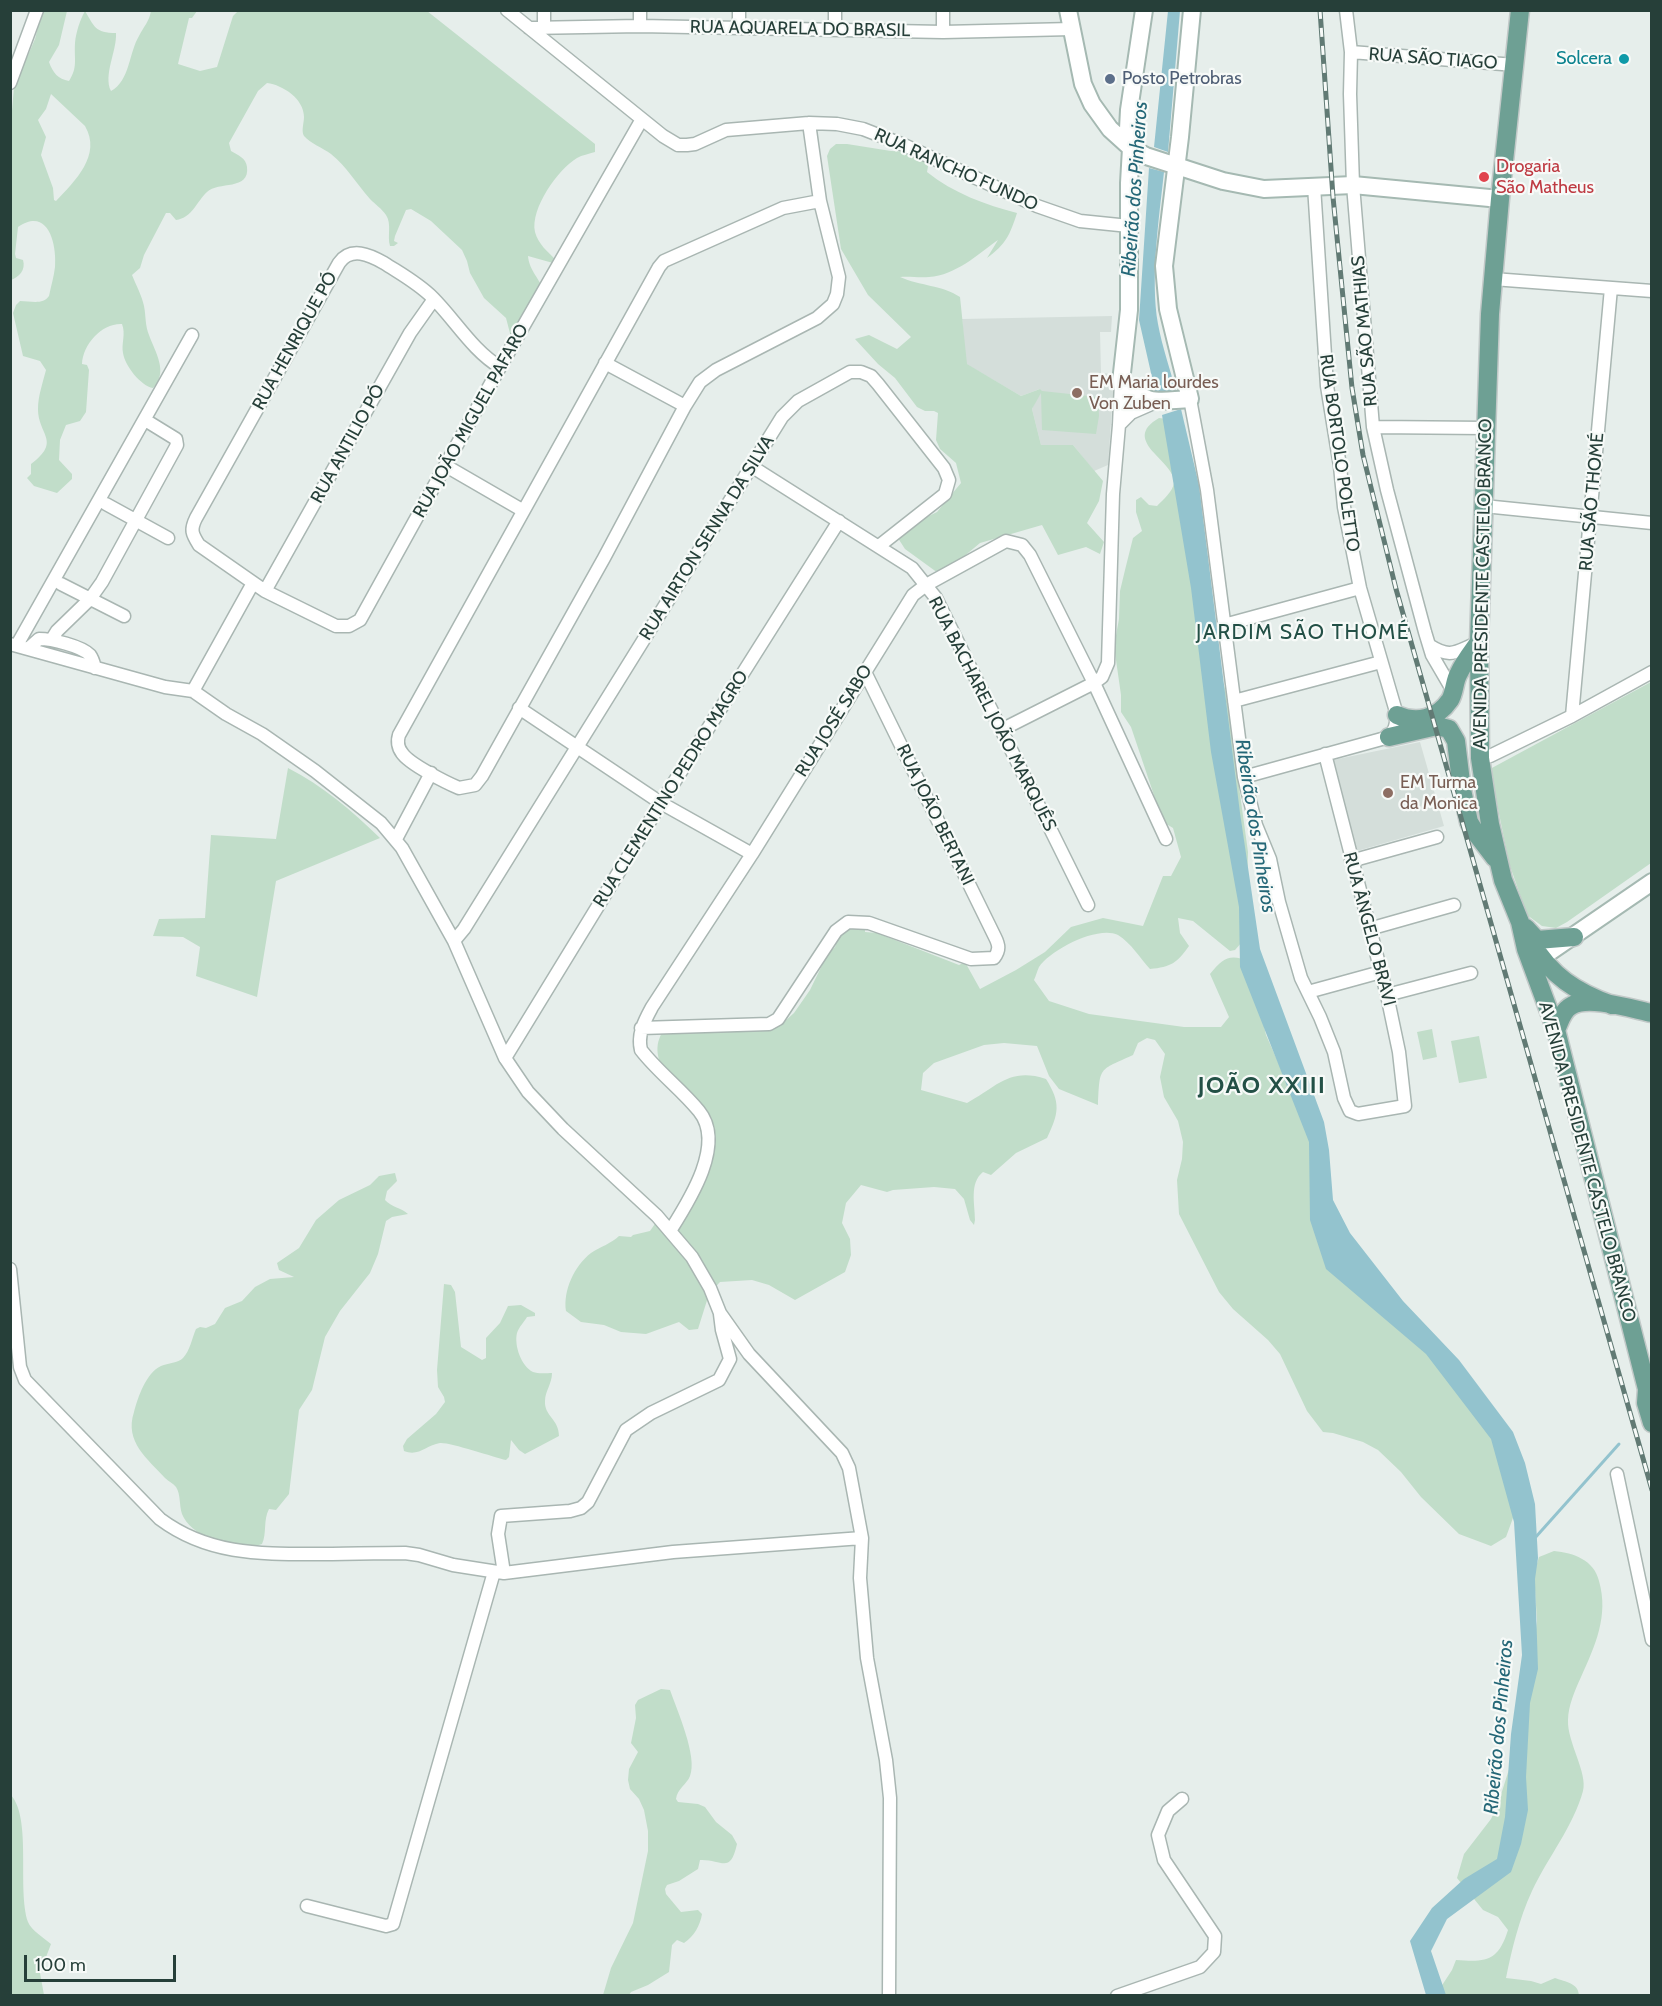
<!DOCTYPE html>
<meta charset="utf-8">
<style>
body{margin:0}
#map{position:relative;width:1662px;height:2006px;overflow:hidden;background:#e6eeeb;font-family:Cabin,sans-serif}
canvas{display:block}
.frame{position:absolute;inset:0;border:12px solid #263f39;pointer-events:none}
.scale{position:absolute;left:24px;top:1955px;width:152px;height:27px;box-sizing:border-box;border:3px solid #263f39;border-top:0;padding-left:8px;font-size:18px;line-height:21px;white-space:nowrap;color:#263f39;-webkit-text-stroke:4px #f7faf8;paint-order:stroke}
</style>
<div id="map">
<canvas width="1662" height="2006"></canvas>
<div class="frame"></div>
<div class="scale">100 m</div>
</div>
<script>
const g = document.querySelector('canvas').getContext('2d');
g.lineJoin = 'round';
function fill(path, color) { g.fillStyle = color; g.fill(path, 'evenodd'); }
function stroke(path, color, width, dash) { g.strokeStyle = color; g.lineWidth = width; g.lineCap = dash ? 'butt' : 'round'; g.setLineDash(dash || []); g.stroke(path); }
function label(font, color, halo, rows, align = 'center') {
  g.font = font + ' Cabin,sans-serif'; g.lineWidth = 4.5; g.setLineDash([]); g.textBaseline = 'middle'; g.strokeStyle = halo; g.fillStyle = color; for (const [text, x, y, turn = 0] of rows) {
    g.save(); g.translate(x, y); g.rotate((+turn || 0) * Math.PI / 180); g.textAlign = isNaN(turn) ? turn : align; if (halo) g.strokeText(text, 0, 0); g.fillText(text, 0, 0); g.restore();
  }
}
fill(new Path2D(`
 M1112 316 1111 332H1100L1101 373 1112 374 1113 394 1108 465 1094 471 1073 445H1041L1032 409 1040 389 1021 396 966 364 962 319Z
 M1420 742 1444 826 1357 851 1333 760Z`), '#d4deda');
fill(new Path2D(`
 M42 11H67L59 45 49 62C53 73 58 79 69 81 78 67 74 60 75 43 76 32 80 20 85 11 94 26 95 33 116 33 117 51 103 75 111 91 130 81 129 52 139 36 144 26 149 22 151 11H197L192 18H189L178 64 200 71 217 67 233 16 238 11H427L595 144V152C589 154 582 155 577 158 558 169 530 209 535 232 538 244 548 252 557 261L553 263 528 256C530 281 560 287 525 310L522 327 511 337 506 318 484 298 470 273 467 261 462 250 431 221 411 209 406 210 395 236 394 241 398 243 394 246H390C387 236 392 224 386 215 382 209 375 204 370 199 356 183 347 167 331 154 323 148 310 143 304 136 301 131 304 123 304 117 304 99 283 85 267 83L258 91 229 143 231 151C238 155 246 158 247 167 250 191 218 181 207 192 197 201 192 218 176 220L170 213H166L144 255 140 268 132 275C136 285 142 296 144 306 146 316 145 326 149 335 155 352 169 372 153 388 141 386 125 366 123 353 121 344 126 334 122 324 102 323 83 344 82 364L87 365 89 370 86 412 80 421 66 425 60 440 59 460 72 474V479L57 493 34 486 27 478 31 474V464C62 441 38 435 38 409 38 396 43 382 46 370L40 361 23 356 13 313 16 305 20 301C31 301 43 305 49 296 51 286 54 276 55 267 57 244 48 206 18 227L15 254 16 258 23 260C26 270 19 277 11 280L10 134 14 87 35 39ZM51 94 85 126C102 155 75 181 56 201L54 200 53 188 41 155 46 137 38 120 46 109Z
 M836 144H847L891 151 915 152 929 161 927 172C953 193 986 205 1017 213 1010 235 1006 244 987 258L998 240C977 255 956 275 929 277 919 278 909 276 900 277 920 286 942 285 960 297L967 364 1021 396 1040 389 1042 391 1098 397 1099 416 1096 434 1042 430 1041 393 1032 409 1041 445H1073L1103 481 1099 501 1087 523 1104 542 1100 554 1086 547 1058 555 1042 525 980 543 956 563 938 573 905 549 896 535 901 530 937 512 961 483 956 463 940 449 936 440 938 413 934 411H925L917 407 895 378 878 364 855 339 869 335 897 349 911 337 868 295 841 249 827 156 830 149Z
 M1159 418 1167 419 1215 667 1222 679 1226 692 1248 852 1247 888 1249 934 1235 950 1230 951 1193 921 1178 918 1180 933 1189 946C1177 963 1171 967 1150 969 1140 958 1131 943 1118 935 1098 925 1050 950 1039 967 1037 971 1036 976 1034 980L1049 1001 1089 1014 1184 1027H1221L1229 1017 1210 974C1224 957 1229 954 1250 961L1266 1035 1315 1145 1334 1231 1498 1416 1517 1507 1506 1537 1491 1546 1459 1534 1421 1497 1401 1472 1378 1450 1363 1442 1333 1433 1323 1432 1307 1411 1280 1354 1268 1340 1233 1309 1219 1292 1179 1214 1177 1180 1182 1159 1183 1142 1178 1121 1164 1097 1160 1077 1165 1054 1155 1040 1147 1038 1138 1043 1133 1055C1098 1071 1100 1066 1098 1105L1059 1089 1049 1076 1037 1046 1004 1043 984 1045 934 1063 923 1073 921 1090 967 1103C997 1087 1009 1067 1046 1079 1061 1103 1059 1113 1047 1138L1016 1153 991 1175 983 1172C969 1183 975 1204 975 1220L974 1225 970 1220 964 1199 955 1189 934 1187 893 1190 887 1192 861 1185 846 1203 842 1223 850 1239 851 1255 845 1272 795 1300 769 1285 752 1280 720 1282 709 1294 698 1329 689 1330 679 1322 646 1334 621 1332 604 1325 581 1322 566 1311C563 1291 574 1266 591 1253 600 1247 612 1243 619 1236L631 1237 633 1235 650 1231 661 1215C670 1221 676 1224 686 1217L707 1170V1126H699L701 1118C684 1096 644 1063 662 1033L762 1026 784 1022 794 1013 810 990 827 955 835 947 839 934 846 926 865 927V932L877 933 959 965 965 962 980 989 1016 970 1045 952 1071 927 1103 918 1143 926 1163 876H1171L1181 857 1173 828 1163 822 1131 727 1121 712V695L1114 646 1119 619 1120 591 1125 570 1133 538 1142 531 1136 512V500L1141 497 1149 505 1157 506C1163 500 1173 491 1174 483 1176 461 1119 441 1159 418Z
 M1651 682V863L1567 922 1556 928 1542 926 1527 915 1509 863 1490 769Z
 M288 768C323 786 351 810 380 838L276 881 257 997 196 976 200 947 183 937 153 936 159 919 205 918 211 835 276 839Z
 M1432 1029 1437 1057 1423 1060 1417 1032Z
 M1479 1036 1487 1078 1459 1083 1451 1041Z
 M395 1173 397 1181 387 1191 385 1200C391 1207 402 1208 408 1214L392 1217 386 1221 378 1254 370 1273 340 1311 325 1337 312 1390 299 1410 289 1494 276 1510 269 1509C263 1520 267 1534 262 1544 258 1545 253 1548 249 1548 227 1548 190 1535 182 1514 179 1505 181 1495 176 1487 173 1483 169 1482 165 1478 148 1459 124 1442 134 1412 138 1397 146 1373 161 1366 168 1363 178 1363 183 1358 190 1351 192 1338 196 1329L200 1327 206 1328 215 1324 225 1308 242 1301 255 1287 270 1279 294 1277 279 1270 277 1263 299 1248 316 1220 339 1200 370 1185 379 1176Z
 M444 1284 451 1285 455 1292 461 1347 482 1360 486 1358V1338L500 1323 508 1306 521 1305 535 1313V1316L527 1317C524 1322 519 1327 517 1333 514 1345 521 1366 533 1372 538 1374 547 1373 552 1373 552 1384 545 1391 545 1401 544 1416 559 1419 559 1436L525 1454 519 1450 511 1440 509 1457 506 1460C494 1457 449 1442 440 1443 426 1445 419 1457 404 1451L403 1446 407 1439 436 1414 445 1402 444 1397 438 1387 437 1370Z
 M1554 1551C1574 1553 1594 1560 1599 1581 1609 1616 1595 1646 1581 1677 1575 1690 1568 1706 1568 1720 1567 1742 1588 1773 1583 1791 1573 1827 1548 1857 1532 1891 1519 1919 1512 1949 1506 1978L1531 1981 1541 1984 1555 1978C1566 1982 1578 1983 1579 1995L1435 1996 1452 1970 1456 1960C1486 1962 1498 1962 1508 1930L1498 1917 1483 1910 1457 1878 1464 1854 1491 1819 1498 1804 1524 1722 1537 1621 1534 1573 1539 1557Z
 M661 1689 670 1690C677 1710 698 1757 690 1776 687 1784 677 1789 676 1799L678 1802 698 1804 705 1807 716 1822 732 1835 737 1844C730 1875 722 1859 700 1860L698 1869 679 1881 667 1885 665 1889 666 1894 681 1912 698 1910 702 1914C700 1926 694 1936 684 1943L677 1940 672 1945 669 1972 648 1985 631 1992 629 1995H603L611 1968 633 1923 648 1851V1831L644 1810 639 1799 630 1789 628 1780 629 1769 638 1752 631 1743 636 1718 635 1705 638 1700Z
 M11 1795C32 1819 17 1889 28 1922 31 1930 44 1938 51 1944L40 1973 44 1995H11Z`), '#c1ddc9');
fill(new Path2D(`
 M1168 11H1180L1168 152 1154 147Z
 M1149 168 1164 172C1159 218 1150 279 1158 324 1162 346 1170 369 1176 391L1156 395 1139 320Z
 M1181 409 1199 485 1240 813 1260 949 1324 1122 1329 1150 1333 1200 1350 1233 1403 1301 1459 1360 1513 1432 1525 1463 1535 1504 1538 1558 1535 1579 1538 1669 1530 1703 1526 1777 1528 1810 1521 1844 1511 1872 1447 1919 1431 1951 1446 1995H1426L1410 1941 1432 1908 1464 1879 1497 1859 1505 1817 1511 1734 1522 1655 1514 1522 1491 1439 1426 1354 1326 1269 1310 1220 1309 1142 1240 967 1239 907 1211 752 1191 588 1162 415Z`), '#93c3ce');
stroke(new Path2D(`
 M1534 1539 1619 1444`), '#93c3ce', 3);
const street = new Path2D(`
 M507 10 663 136 678 145H687L695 144 726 130 809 123 837 124 863 129 904 145 1037 206 1080 221 1129 226
 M640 10V26
 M739 10V28
 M835 10V29
 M943 10V32
 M1346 10 1351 52 1350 94 1353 185 1373 427 1387 490 1425 632 1432 655 1453 691
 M544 26V10
 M529 28 640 26 943 32 1072 29
 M1351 52 1515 65
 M10 83 37 10
 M809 123 820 201 839 277 837 294 833 304 817 318 716 370 700 382 685 406 604 558 482 776 475 785 459 788C447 783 409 764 402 753 398 748 397 741 399 735L659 267 664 261 783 208 820 201
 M1493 279 1652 291
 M605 363 685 406
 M500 367C473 351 455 320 433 298 418 283 401 274 384 263 370 255 351 246 339 263L196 518C190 530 192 534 199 545L265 591 336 626H349L360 620 500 367 642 119
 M1190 399 1207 490 1244 777 1256 825 1270 859 1279 902 1301 978 1320 1017 1334 1052 1344 1098 1350 1111 1358 1114 1405 1106 1399 1052 1387 995 1325 754
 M1119 425 1131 413 1156 402
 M1373 427 1486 428
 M446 466 522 510
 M751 466 912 568 936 598 1088 905
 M106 504 168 538
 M1484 506 1652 523
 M61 584 124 616
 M265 591 410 333 434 299
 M1224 625 1360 588
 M52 639 57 631 90 599 102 582 177 445 176 439 150 423
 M10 644 165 687 193 691 226 714 262 734 315 771 381 823 402 848 454 941 505 1058 528 1092 563 1129 657 1216 692 1257 710 1288 720 1313 749 1354 842 1453 849 1468 862 1538 860 1578 867 1658 886 1760 890 1798 889 1996
 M17 645 192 335
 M1429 645C1451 659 1455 652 1477 643
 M29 648 39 639C52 639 81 646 90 655 93 659 94 664 95 668
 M193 691 253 583
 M1234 701 1381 662
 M519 708 661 803 752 854
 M1572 716 1611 288
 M1001 730 1094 683 1102 677 1108 663 1113 494 1119 425 1121 382
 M1480 758 1490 756 1572 716 1652 672
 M1244 777 1389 737C1395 731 1396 724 1397 715L1360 588 1344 507 1340 466 1327 386 1314 186
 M396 839 431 773
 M1351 861 1437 837
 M1369 929 1454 905
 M454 941 464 929 782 417 798 401 850 372H861L871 376 878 384 944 468 949 480 945 494 879 546
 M1308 992 1381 972
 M1387 995 1471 973
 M641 1028 769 1024 778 1019 836 931 848 922 869 923 971 959 994 958C1000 950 999 945 995 937L865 672
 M505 1058 661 803 839 521
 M670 1231C689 1201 726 1144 699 1111 681 1089 658 1072 641 1050 637 1034 645 1020 652 1007L752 854 913 595 926 585 1006 541 1022 545 1030 555 1094 683 1166 839
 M10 1269 20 1367 25 1380 160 1519C207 1554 257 1554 313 1554 344 1554 374 1553 405 1553L419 1555 453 1565 504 1573 673 1552 862 1538
 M1617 1474 1652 1640
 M504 1573 498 1534 501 1516 570 1511 581 1508 588 1502 626 1430 651 1413 719 1380 730 1359 722 1330 720 1314
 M307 1906 386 1926 393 1924 494 1572
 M1117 1996 1200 1967 1214 1952 1215 1936 1164 1860 1158 1835 1168 1811 1182 1799`);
const secondary = new Path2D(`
 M1068 10 1083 84 1092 104 1110 129 1131 148 1146 156 1223 181 1264 189 1353 185 1500 199
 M1144 10 1129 110 1128 129 1131 148 1129 183V310L1121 382C1151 406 1154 401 1190 399L1168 309 1164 266 1180 137 1192 10
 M1541 958 1652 882`);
const primary = new Path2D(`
 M1520 10 1500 199 1490 314 1479 642 1480 758 1490 824 1503 880 1520 922 1526 949 1556 1030 1647 1389 1646 1403 1652 1423
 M1397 715C1417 724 1437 719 1450 700 1455 692 1454 681 1459 673 1464 662 1472 652 1479 642
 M1389 737 1437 726 1449 729 1456 741 1462 790 1469 822 1475 832 1495 858
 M1526 928 1537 940 1574 937
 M1531 942C1551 976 1576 992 1612 1005
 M1556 1030C1560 1022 1562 1011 1571 1006 1588 995 1632 1009 1652 1013`);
stroke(street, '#a9b6b2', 15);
stroke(secondary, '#a5b9b2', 20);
stroke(primary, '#c2c9c8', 21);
stroke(street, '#fff', 12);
stroke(secondary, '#fff', 16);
stroke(primary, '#6ea094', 18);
const rail = new Path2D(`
 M1320 10 1333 197 1352 388 1363 455 1396 589 1652 1490`);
stroke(rail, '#617a74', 5);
stroke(rail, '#f7faf8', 3, [9]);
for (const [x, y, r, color] of [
 [1624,59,6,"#0f9aa8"],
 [1110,79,6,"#5c6f8a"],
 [1484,177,6,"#e0444e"],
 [1077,393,6,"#8d6e63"],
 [1388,793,6,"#8d6e63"]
]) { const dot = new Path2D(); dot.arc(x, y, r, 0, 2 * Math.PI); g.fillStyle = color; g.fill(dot); stroke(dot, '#f7faf8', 2); }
label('18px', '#263f39', '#f7faf8', [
 ["RUA AQUARELA DO BRASIL",800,29,1],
 ["RUA SÃO TIAGO",1433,59,4],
 ["RUA RANCHO FUNDO",956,170,24],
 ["RUA SÃO MATHIAS",1365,331,-95],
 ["RUA HENRIQUE PÓ",295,341,-61],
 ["RUA JOÃO MIGUEL PAFARO",471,421,-61],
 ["RUA ANTILIO PÓ",348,444,-61],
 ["RUA BORTOLO POLETTO",1339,453,82],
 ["RUA SÃO THOMÉ",1592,502,-85],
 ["RUA AIRTON SENNA DA SILVA",707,538,-58],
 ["AVENIDA PRESIDENTE CASTELO BRANCO",1483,584,-89],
 ["RUA BACHAREL JOÃO MARQUÊS",992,714,63],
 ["RUA JOSÉ SABO",834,721,-58],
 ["RUA CLEMENTINO PEDRO MAGRO",671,789,-58],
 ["RUA JOÃO BERTANI",935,815,64],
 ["RUA ÂNGELO BRAVI",1369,929,75],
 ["AVENIDA PRESIDENTE CASTELO BRANCO",1587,1162,75]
]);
label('18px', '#0d838f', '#f7faf8', [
 ["Solcera",1612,59]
], 'right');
label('18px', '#4e5e75', '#f7faf8', [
 ["Posto Petrobras",1122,79]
], 'left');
label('18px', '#be3a42', '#f7faf8', [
 ["Drogaria",1496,167],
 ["São Matheus",1496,188]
], 'left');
label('18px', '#785e54', '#f7faf8', [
 ["EM Maria lourdes",1089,383],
 ["Von Zuben",1089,404],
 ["EM Turma",1400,783],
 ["da Monica",1400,804]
], 'left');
label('italic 20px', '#246777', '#f7faf8', [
 ["Ribeirão dos Pinheiros",1135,189,-86],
 ["Ribeirão dos Pinheiros",1255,826,81],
 ["Ribeirão dos Pinheiros",1499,1727,-85]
]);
g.letterSpacing = '1.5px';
label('21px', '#235046', '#f7faf8', [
 ["JARDIM SÃO THOMÉ",1303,633]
]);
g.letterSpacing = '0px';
g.letterSpacing = '1.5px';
label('bold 24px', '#235046', '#f7faf8', [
 ["JOÃO XXIII",1262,1086]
]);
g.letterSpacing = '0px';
</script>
